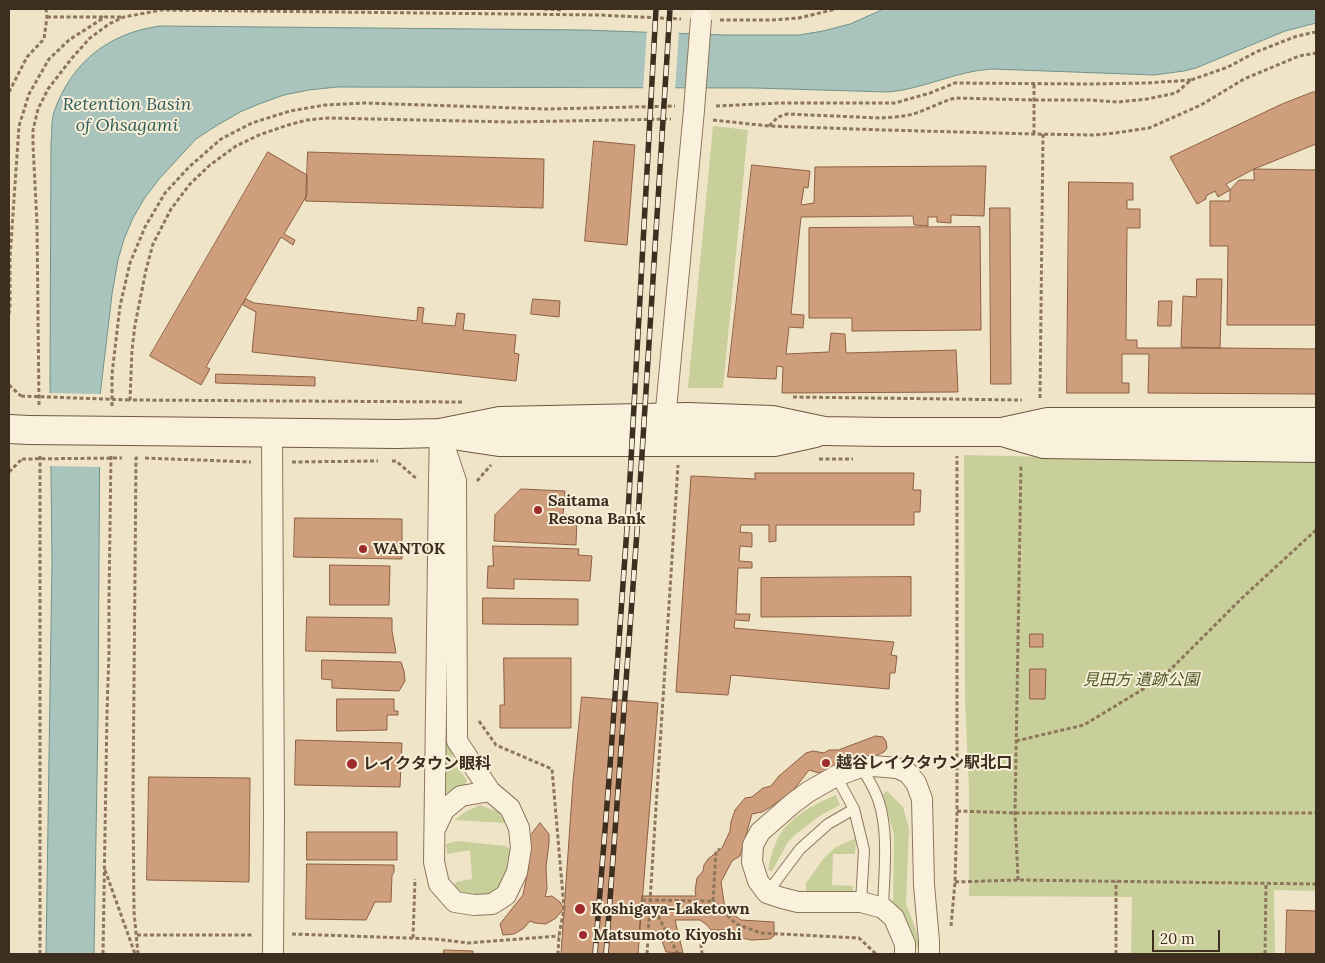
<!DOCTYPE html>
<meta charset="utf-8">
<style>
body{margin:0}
#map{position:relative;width:1325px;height:963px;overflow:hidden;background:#f0e4c8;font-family:Lora,serif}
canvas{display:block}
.frame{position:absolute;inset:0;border:10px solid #3d2e20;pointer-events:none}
.scale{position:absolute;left:1152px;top:930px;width:68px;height:22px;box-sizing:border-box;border:2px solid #3d2e20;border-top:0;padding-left:6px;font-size:15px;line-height:18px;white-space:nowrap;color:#3d2e20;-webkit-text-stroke:4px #f7eed8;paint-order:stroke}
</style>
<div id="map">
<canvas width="1325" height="963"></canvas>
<div class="frame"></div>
<div class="scale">20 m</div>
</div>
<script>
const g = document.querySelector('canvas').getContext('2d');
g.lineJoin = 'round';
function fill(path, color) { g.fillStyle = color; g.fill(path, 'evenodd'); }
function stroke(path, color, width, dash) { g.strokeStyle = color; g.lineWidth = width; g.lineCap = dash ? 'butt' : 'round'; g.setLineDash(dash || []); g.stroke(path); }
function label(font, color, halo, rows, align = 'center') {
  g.font = font + ' Lora,"Noto Sans JP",serif'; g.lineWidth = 4; g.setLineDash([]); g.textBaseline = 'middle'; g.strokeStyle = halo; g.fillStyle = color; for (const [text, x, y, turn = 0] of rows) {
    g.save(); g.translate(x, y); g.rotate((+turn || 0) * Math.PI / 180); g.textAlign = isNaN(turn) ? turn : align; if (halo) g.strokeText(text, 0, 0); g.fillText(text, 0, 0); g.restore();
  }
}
fill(new Path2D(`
 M713 126 748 130 723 388H688Z
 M964 455 1316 463V891L1274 890 1275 954H1131L1132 897 969 896V791L965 698Z
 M442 692H452V757L454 763 467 780 464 789 451 794 442 790Z
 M887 791 903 807 909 829 906 904 916 930 919 947 911 948 893 904 894 835 883 794Z
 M836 795 840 805 821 815 797 833 788 842 772 871 768 870C770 858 774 844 781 833 792 816 818 802 836 795Z
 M480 805 498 812 506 823 454 820 467 811Z
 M856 838 855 854H833L832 885 853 886V897L806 895V883L824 858 836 847Z
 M457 841 506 846 510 849 512 855 506 879 500 887 492 893 476 896 466 894 453 888 456 882 472 879 470 850 447 854 446 844Z`), '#c9cf9b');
const water = new Path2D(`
 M884 9H1316V23L1285 31 1196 68 1184 71 1154 75 992 69C956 71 924 89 888 92L755 88 337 87 309 90 284 95 259 104 240 112 216 126 196 139 159 179 144 199 133 218 124 239 118 260 112 294 100 396 98 718 94 954H46L52 562 50 381 51 143C52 133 51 122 54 112 71 63 108 33 160 26L584 30 725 35H799L823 31 850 24Z`);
fill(water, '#a9c4bc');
stroke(water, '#6f938a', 1);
fill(new Path2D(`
 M647 30 679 31 675 90 643 91Z
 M48 393 102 394V467L48 466Z`), '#f0e4c8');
const building = new Path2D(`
 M1313 92H1316V144L1254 169 1226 184 1230 190 1218 197 1215 191 1206 196V199L1197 204 1170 157 1282 104Z
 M594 141 635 145 627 245 585 241Z
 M268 152 307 175V195L284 234 295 240 293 245 281 237 206 367 210 369 201 385 150 356Z
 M308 152 544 159 543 208 306 201Z
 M752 165 810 171 808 188 804 187 801 205 814 203 815 167 986 166 984 216 951 215V223L937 222V217H928V226L914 225 913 216 801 217 791 314 804 315 803 328 789 327 786 354 829 352 831 333 845 334 846 353 956 350 958 392 782 393 783 367 777 366 776 379 728 377Z
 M1254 169 1316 170V325H1227L1228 246H1210V201H1230V190L1239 180H1254Z
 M1069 182 1133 183V200H1127V209H1140V228H1127L1126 340H1137V348H1220L1316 349V394L1148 393 1149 354H1122V383H1129V393H1067Z
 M990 208H1010L1011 384H991Z
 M980 227 981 330 852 331V318H809V228Z
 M1197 279H1222L1220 348 1181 347 1183 296 1196 297Z
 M246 299 254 303 417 321 418 307 424 308 422 323 455 326 457 313 465 314 463 330 516 335 514 353 519 354 516 381 252 352 256 312 243 305Z
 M533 299 560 301 559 317 531 314Z
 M1159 301H1172L1171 326H1158Z
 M216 374 315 377V386L216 383Z
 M755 473H914L913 490H921L920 512H914V525H776V541L769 542V525H741L740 532 752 533V547L740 546 739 561 752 562V568H738L736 614H750L749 621 735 620 734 628 894 642 891 655 897 656 895 673H890L889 689 731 675 728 695 676 692 691 476 755 479Z
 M521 489 565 491 563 515 577 516 576 545 494 541 495 515Z
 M295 518 402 519V559L294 557Z
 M493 546 579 549 578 555 592 556 590 581 514 579V589L487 588 488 566H493Z
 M330 565 390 566 389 605H330Z
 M911 577V616L761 617V578Z
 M483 598 578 599V625L483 624Z
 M307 617 392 618V631L396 653 306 651Z
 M1030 634H1043V647H1030Z
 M504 658H571V728H500V705H504Z
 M322 660 401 662 404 671 405 681 399 691 332 688V680L322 679Z
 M1030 669H1046L1045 699H1030Z
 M582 697 658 703 638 954H561L573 782Z
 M337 699H394V711H398V715H387V730L337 731Z
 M876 736 883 737 886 741 887 748 884 752 861 762 819 773 809 770 792 792 769 808 762 812 752 814 740 856 732 861 721 882 725 909 741 920 774 922V936L770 939 752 940 735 937 724 930H711L707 925 700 920H675L683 953 666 952 660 935 639 934 642 896H696L695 891 697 878 703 871 704 865 708 859 722 848 730 831 731 822 735 810 745 798 752 797 763 788 771 786 779 776 806 753 813 751 824 753 829 750H838Z
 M296 740 402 743 400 787 295 785Z
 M149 777 250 778 249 882 147 880Z
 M540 823 549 834V843L546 867 547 889 545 897 552 896 560 902 564 908 556 918 546 924 535 923 530 921 524 928 514 934 503 935 500 924 523 895 528 870V839Z
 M307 832H397V860H307Z
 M307 864 394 865V872L392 875 391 902H375L366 920 306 919Z
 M1287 910 1316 911V954H1286Z
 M444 950 473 951V954H444Z`);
fill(building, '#cf9f7d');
stroke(building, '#8d5f41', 1);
const lane = new Path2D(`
 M861 767C868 778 875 789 879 802 889 834 884 874 883 908
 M854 809 864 850 861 902
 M767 893 800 849 828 824 854 809 836 776`);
const street = new Path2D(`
 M664 431 694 110
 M272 433 274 815 273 954
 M440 433 456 481 457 741 490 791 510 808 519 828 521 848 517 872 506 895 492 904 474 905 455 902 439 884 434 862 439 481Z
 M435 829 444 810 461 796 490 791
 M905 954V944L894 918 883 908 861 902H798L782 898 767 893 758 881 752 862 753 845 760 832 792 804 808 792 836 776 861 767 873 766 897 768 908 773 916 783 922 799 924 885 929 941V954`);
const secondary = new Path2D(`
 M9 429 29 430
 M130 431 396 434 440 433 500 421 688 417 772 420 824 431 883 432H1002L1048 422H1316
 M1006 433 1044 444 1316 448
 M459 436 499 442H774L815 433`);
stroke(lane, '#8d765c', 12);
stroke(street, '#8d765c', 22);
stroke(secondary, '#6f573f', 30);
stroke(new Path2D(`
 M544 9 563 10 564 9
 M47 17H104
 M720 20H772L799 18 836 9
 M1316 32 1297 36 1256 52 1228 67 1191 80 1176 93 1147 99 1118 102 1089 100H1034L955 98C940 102 927 110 913 114 903 117 891 117 881 118L787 114 778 117 769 126 885 130 1034 134 1094 135 1115 133 1149 128 1201 105 1244 79 1299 56 1316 53
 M9 92 27 57 44 39 47 17 46 9
 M716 106 780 103H895L930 93 955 83 1090 84 1147 83 1191 80
 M713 120 769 126
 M1034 134V83
 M9 314 10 305V258L19 126 29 94 49 59 69 40 105 17H122
 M9 385 21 396
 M793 397 1022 400
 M1040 398 1043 134
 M462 402 130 400 132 350 135 325 146 270 153 244 171 209 190 184 210 165 236 146 259 135 288 125 307 120 328 118 511 122 671 119
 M39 405 37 224 33 145V130L38 109 48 89 72 58 90 38 109 24 124 17 161 10 599 15 681 19
 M112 406V374L120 306 130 263 145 227 165 193 189 167 221 139 252 123 290 111 325 105 364 103 547 109 675 106
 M145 458 251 462
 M819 459H853
 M392 461H396L417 479
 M292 462 378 461
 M9 472 22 459
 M477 481 491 465
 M479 721 496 745 552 769 564 908 559 936 558 954
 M1016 741 1084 725 1163 677 1242 598 1316 530
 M957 811 1015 813H1316
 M105 870 135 954
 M1018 880 1015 813 1021 464
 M955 882 1018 880 1316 884
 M642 900 713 901 736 924 761 933 859 938 876 954
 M713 901 716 851 720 849
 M951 926 955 882 957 811V456
 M292 934 435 939 468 943 559 936
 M137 935H254
 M413 938 415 879
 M701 944 702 954
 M40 954V454
 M103 954 107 713 109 652V599L111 455
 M138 954 134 912 133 797 136 458H139
 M647 954 650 902
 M678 954 650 901 678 465
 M1116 954V881
 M1265 954 1266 883`), '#8d765c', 3, [4, 2.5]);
stroke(lane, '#faf1dc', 10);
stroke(street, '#faf1dc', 20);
stroke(secondary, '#faf1dc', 28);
const rail = new Path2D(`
 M595 954 609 780 628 514 656 9
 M606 954 638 518 670 9`);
stroke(rail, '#3d2e20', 5.5);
stroke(rail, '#f7eed8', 4, [11]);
const streetBridge = new Path2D(`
 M694 110 701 19`);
const secondaryBridge = new Path2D(`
 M29 430 130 431`);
stroke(streetBridge, '#8d765c', 22, []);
stroke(secondaryBridge, '#6f573f', 30, []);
stroke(new Path2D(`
 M21 396 130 400
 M22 459 122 458`), '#8d765c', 3, [4, 2.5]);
stroke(streetBridge, '#faf1dc', 20);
stroke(secondaryBridge, '#faf1dc', 28);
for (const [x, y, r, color] of [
 [538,510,5,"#9e2a2b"],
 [363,549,5,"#9e2a2b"],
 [826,763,5,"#9e2a2b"],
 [352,764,6,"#9e2a2b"],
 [580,909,6,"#9e2a2b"],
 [583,935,5,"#9e2a2b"]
]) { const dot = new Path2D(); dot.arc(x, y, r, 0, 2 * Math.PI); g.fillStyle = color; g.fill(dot); stroke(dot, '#f7eed8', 2); }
label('bold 16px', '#3d2e20', '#f7eed8', [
 ["Saitama",548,501],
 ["Resona Bank",548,519],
 ["WANTOK",373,549],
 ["越谷レイクタウン駅北口",836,763],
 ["レイクタウン眼科",363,764],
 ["Koshigaya-Laketown",591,909],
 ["Matsumoto Kiyoshi",593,935]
], 'left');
label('italic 16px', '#4d5a26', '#f7eed8', [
 ["見田方 遺跡公園",1141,680]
]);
label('italic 18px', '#2f5d5a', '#f7eed8', [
 ["Retention Basin",127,105],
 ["of Ohsagami",127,126]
]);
</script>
